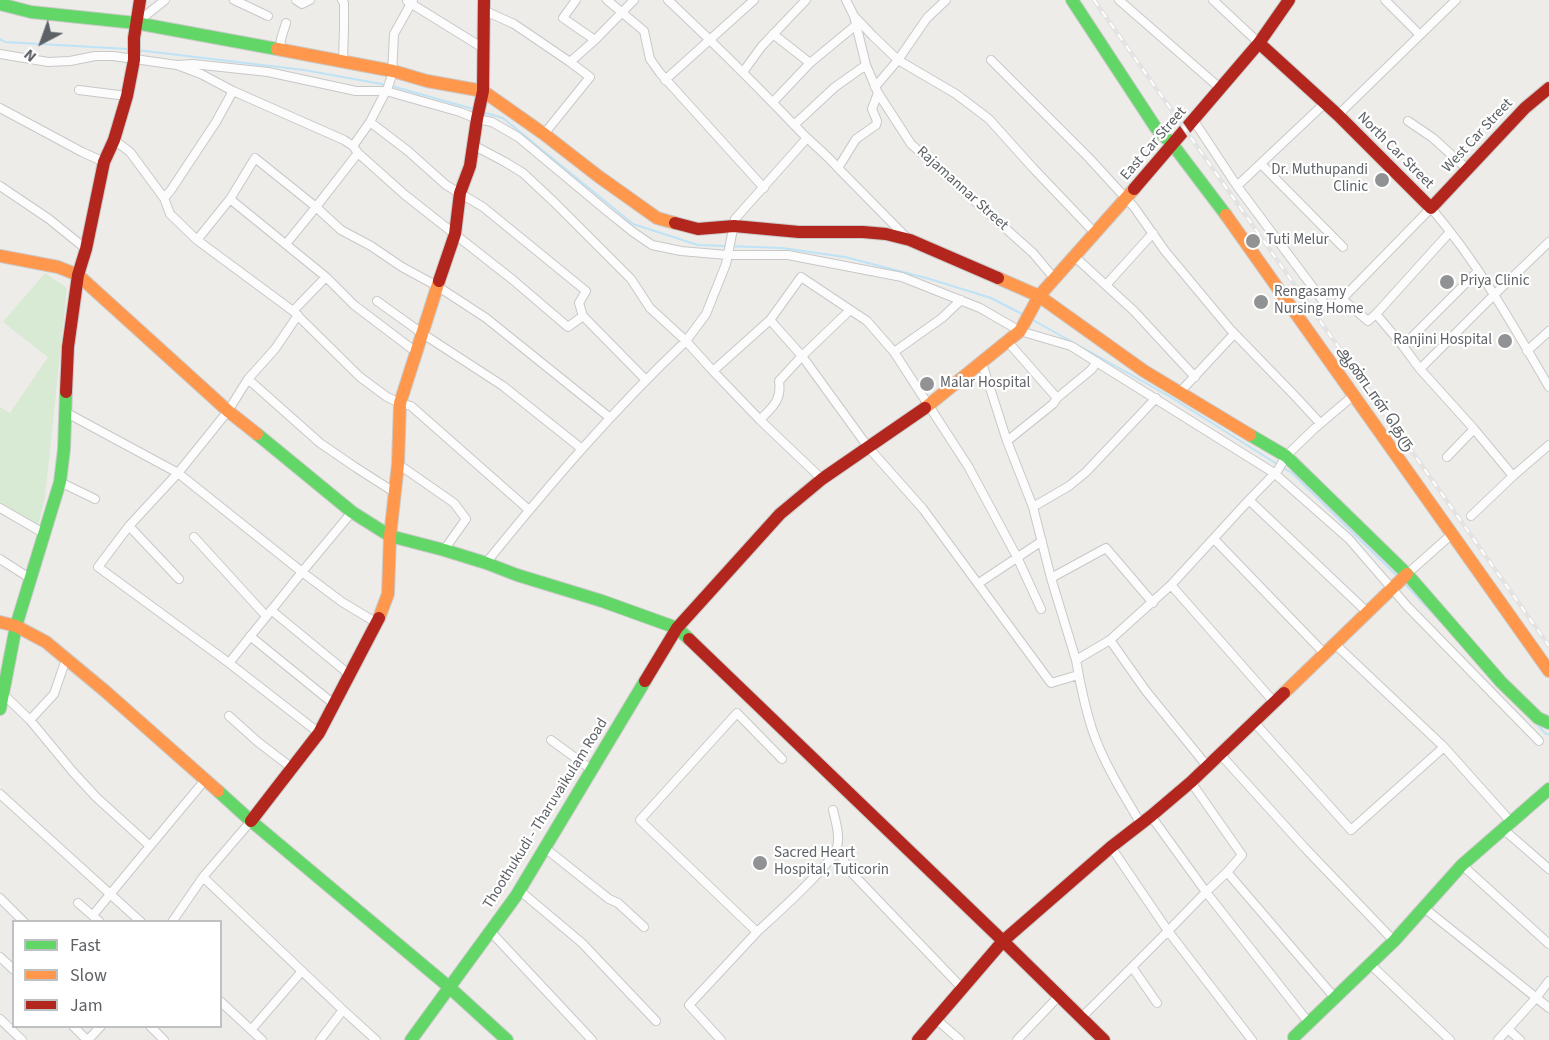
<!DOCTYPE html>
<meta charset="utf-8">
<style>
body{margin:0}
#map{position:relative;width:1549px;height:1040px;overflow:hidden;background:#edece8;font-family:"Source Sans 3",sans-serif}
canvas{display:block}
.legend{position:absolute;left:12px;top:920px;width:210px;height:108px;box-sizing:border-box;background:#fff;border:2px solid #bfc0c2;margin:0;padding:8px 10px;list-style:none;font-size:18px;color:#5e6266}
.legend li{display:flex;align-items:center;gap:12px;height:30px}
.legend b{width:30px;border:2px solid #bfc0c2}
.north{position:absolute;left:12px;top:12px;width:60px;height:60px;-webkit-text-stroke:4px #fff;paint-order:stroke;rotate:221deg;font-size:16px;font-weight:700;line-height:24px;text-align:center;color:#5e6266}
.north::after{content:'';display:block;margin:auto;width:21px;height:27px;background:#5e6266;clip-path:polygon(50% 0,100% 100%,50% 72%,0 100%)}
</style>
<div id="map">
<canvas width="1549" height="1040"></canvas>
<ul class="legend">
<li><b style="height:8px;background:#63d668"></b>Fast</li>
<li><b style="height:8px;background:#ff974d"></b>Slow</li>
<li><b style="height:8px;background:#b3261e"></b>Jam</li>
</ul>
<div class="north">N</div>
</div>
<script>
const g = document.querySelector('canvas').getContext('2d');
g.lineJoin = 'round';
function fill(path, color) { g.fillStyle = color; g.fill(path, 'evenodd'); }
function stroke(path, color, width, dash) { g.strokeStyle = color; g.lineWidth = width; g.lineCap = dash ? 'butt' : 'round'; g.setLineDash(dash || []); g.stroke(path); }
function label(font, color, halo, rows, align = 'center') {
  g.font = font + ' "Source Sans 3","Noto Sans Tamil",sans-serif'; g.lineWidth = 4.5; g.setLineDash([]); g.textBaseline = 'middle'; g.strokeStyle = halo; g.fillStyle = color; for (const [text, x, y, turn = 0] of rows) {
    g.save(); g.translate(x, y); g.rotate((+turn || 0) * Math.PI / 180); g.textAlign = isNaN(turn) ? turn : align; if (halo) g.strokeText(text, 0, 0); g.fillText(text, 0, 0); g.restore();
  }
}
fill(new Path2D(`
 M45 273 67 288 45 497 38 526 0 504V407L10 413 48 357 3 322Z`), '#d8e9d4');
stroke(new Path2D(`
 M0 39 5 42 128 49
 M137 50 304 70 387 85
 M392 86 473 109
 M482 112 503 118 633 224 698 245 782 248 845 257 930 279 991 298 1024 315
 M1031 319 1169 396 1277 464
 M1282 467 1292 473 1397 576
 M1403 582 1441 622
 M1535 722 1546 734H1549`), '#bee3f6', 2);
const street = new Path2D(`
 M234 0 268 16
 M296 0 302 4 310 0
 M342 0 344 3V28L343 61
 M413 0 394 34 392 75 388 87 370 122 408 151 446 185 483 207 586 291 579 303 583 316
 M576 0 563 18 595 40
 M607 0 644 31 650 59 660 73 764 188
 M668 0C714 43 758 87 802 133 814 145 827 155 838 168
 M846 0 854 16 866 65 878 93 872 109 877 121 876 125 856 139 838 168 908 239
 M1119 0 1221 89
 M1213 0 1259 43
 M1385 0 1420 35
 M407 1 483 48
 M483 10 514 24 570 62 590 77 544 134
 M854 16 873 36 898 60 956 94 989 119 1033 168 1095 233
 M136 23 165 0
 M773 34 810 63
 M280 50 281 39 286 23
 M0 54 48 62 70 61 95 56H113L177 65 201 74 233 91 344 140 353 146 358 153 405 195 513 280 568 327 583 316 645 379
 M991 60 1089 158 1134 207 1165 251 1230 329 1294 395 1320 423
 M570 62 595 40 634 0
 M177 65 193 64 268 72 356 91H386L460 112 477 119 492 122 518 137 608 212 633 232 652 245 681 251 727 255H788L902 277 980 308 1020 331 1071 346 1274 473 1349 539 1407 606 1539 741
 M743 72 762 46 806 0
 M665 80 754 0
 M875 87 898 60 927 18 946 0
 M79 90 127 96
 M878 93 911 144 1033 253 1054 278
 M773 102 810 63 856 25
 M0 108 82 152 104 162
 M1338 115 1456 0
 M1194 121 1237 186 1329 309 1332 308 1342 299 1431 208C1478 263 1513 325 1549 387
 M1408 121 1433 138 1467 169
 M794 125 835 87 866 65
 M114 140 130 152 164 198 170 214 197 240 293 311 360 377 387 397 400 403 411 406 529 510
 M473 145 505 162 523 173 554 202 631 279 650 308 686 341 706 314 726 264 735 219 807 138
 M353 146 370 122
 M1261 164 1343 247
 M0 186 49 219 86 249
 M1237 186 1325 103
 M164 198 171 190 216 122 233 91
 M230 199 326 277 354 305 416 352
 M197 240 230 199 255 158 316 207 341 230 371 246 402 267 437 286 486 318 609 417
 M286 244 316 207 358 153
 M1074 256 1134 311 1195 377
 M1106 285 1153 233
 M1342 299 1368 321 1376 314
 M377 301 423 334 503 386 582 449
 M293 311 326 277
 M298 315 275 349 248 379 228 411 178 473 302 572 342 602 377 623
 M770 320 713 371 760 420 822 479
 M1008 342 1057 398
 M1403 346 1478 271
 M1527 351 1549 331
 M894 352 942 318 961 300
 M982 363 1007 441 1033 507 1051 578
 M1420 369 1495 294 1549 242
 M248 379 320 443 355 467 394 492
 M1180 392 1234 334
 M65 412 178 473 129 526 98 567 229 663
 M760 420C772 407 782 401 779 381L802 356 850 310
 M1474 429 1513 476
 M1007 441 1053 404 1057 398 1091 370 1097 362
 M1447 457 1474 429 1420 369 1403 346 1376 314 1450 232
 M398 464 454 503 466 519 444 550
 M60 482 95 499
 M1249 500 1367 612
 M1033 507 1069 486 1086 472 1156 398
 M0 508 45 534
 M1471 516 1513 476 1549 445
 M129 526 179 579
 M194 537 266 616
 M1214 539 1324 653
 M0 559 31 579
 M486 563C549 485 613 410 686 341L713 371
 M1407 574 1452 534
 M979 583 1042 541
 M1171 585 1249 500 1278 470 1286 456 1314 429 1354 395
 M1041 609 1017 557 968 466 894 352 867 321 801 277 770 320 802 356 868 447 923 509 1051 683 1078 675
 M271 610 350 675
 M250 636 335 705
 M1110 640 1146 691 1207 766
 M1335 644 1444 747 1511 822
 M1076 660 1051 578 1106 548 1153 603
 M4 695 30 720 73 772 96 797 150 846 205 780
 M229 716 258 742 292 768
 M30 720 54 694 66 659
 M1253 721 1351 830 1444 747
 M319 733 229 663 302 572 352 512
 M551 740 592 770
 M1220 754 1304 847 1394 941
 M782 759 737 713 640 820 757 932C773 917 833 864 837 847 840 836 836 822 833 810
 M1191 782 1242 855 1227 872
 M0 794 141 922
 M1151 816 1206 892 1227 872 1335 998
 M1141 824C1123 794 1103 762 1092 729 1085 707 1080 683 1076 660L1110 640 1171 585 1274 702
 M1503 829 1549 869
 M1111 847 1168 931 1206 892 1309 1023
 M545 848 609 899 618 903 644 927
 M837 848 849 870 962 988
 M1462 865 1549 944
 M203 877 343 1010 376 1040
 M519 890 582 943 656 1021
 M0 898 24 922
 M78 903 100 922
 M1423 907 1549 1008
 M93 915 150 846
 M172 922 203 877 251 821
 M490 931 592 1040
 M0 957 14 970
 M1370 964 1450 1040
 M1132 967 1157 1003
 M220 1001 262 1040
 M1081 1018 1168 931 1252 1040
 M0 1019 22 1040
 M936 1019 960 1040
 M73 1026 87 1040
 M150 1026 164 1040
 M1508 1029 1520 1040
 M251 1030 302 971
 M88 1040 101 1026
 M320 1040 343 1010
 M721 1040 689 1005 757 932
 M1017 1040 1059 996
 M1498 1040 1536 998 1549 981`);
const fast = new Path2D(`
 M1072 0 1156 128 1173 145 1226 215
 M0 4 31 12 136 23 277 49
 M257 434 352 512 390 536 444 550 486 563 517 575 602 601 677 628 689 639
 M1250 435 1286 456 1407 574 1501 682 1538 718 1549 723
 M0 709 16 626 60 482 64 449 66 392
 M218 791 251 821 449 987 507 1040
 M1294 1037 1394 941 1462 865 1549 789
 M411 1040 516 896 645 681`);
const slow = new Path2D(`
 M277 49 393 71 427 81 483 91 544 134 598 176 657 218 675 223
 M1226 215 1549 671
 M0 256 58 267 78 275 228 411 257 434
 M998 278 1039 296 1144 371 1250 435
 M925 408 1020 331 1039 296 1134 189
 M379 618 388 594 390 536 398 464 400 403 439 281
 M0 622 16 626 46 642 105 691 218 791
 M1284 693 1407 574`);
const jam = new Path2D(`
 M1259 43 1338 115 1431 208 1525 108 1549 88
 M1134 189 1259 43 1289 0
 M675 223 698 229 734 226 799 232H863L886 234 910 240 998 278
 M439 281 455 234 460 193 470 166 477 119 483 91 484 0
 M66 392 68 347 78 275 86 249 104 162 114 140 127 96 134 60V38L140 0
 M689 639 1003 941 1104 1040
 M645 681 677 628 780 514 822 479 925 408
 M251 821 319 733 379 618
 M918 1040 1003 941 1111 847 1151 816 1191 782 1284 693`);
stroke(street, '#c8c8c8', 10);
stroke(fast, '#cacaca', 14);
stroke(slow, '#cacaca', 14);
stroke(jam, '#cacaca', 14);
stroke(street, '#fcfcfc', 8);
stroke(fast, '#63d668', 12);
stroke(slow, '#ff974d', 12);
stroke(jam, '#b3261e', 12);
const rail = new Path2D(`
 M1094 0 1549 646`);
stroke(rail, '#e3e3e3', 4.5);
stroke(rail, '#fff', 2, [7]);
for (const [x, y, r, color] of [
 [1382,180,8,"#909294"],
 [1253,241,8,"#909294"],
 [1447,282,8,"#909294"],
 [1261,302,8,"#909294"],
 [1505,341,8,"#909294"],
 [927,384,8,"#909294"],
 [760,863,8,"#909294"]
]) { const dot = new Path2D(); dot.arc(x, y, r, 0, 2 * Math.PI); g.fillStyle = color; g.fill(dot); stroke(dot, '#fff', 2); }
label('15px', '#5e6266', '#fff', [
 ["West Car Street",1478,136,-47],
 ["East Car Street",1154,144,-49],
 ["North Car Street",1395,151,45],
 ["Rajamannar Street",962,189,42],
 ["ஆண்டாள் தெரு",1375,399,55],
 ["Thoothukudi - Tharuvaikulam Road",546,814,-58]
]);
label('15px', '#5e6266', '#fff', [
 ["Dr. Muthupandi",1368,171,"right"],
 ["Clinic",1368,188,"right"],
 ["Tuti Melur",1266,241],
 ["Priya Clinic",1460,282],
 ["Rengasamy",1274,293],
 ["Nursing Home",1274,310],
 ["Ranjini Hospital",1492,341,"right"],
 ["Malar Hospital",940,384],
 ["Sacred Heart",774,854],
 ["Hospital, Tuticorin",774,871]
], 'left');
</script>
